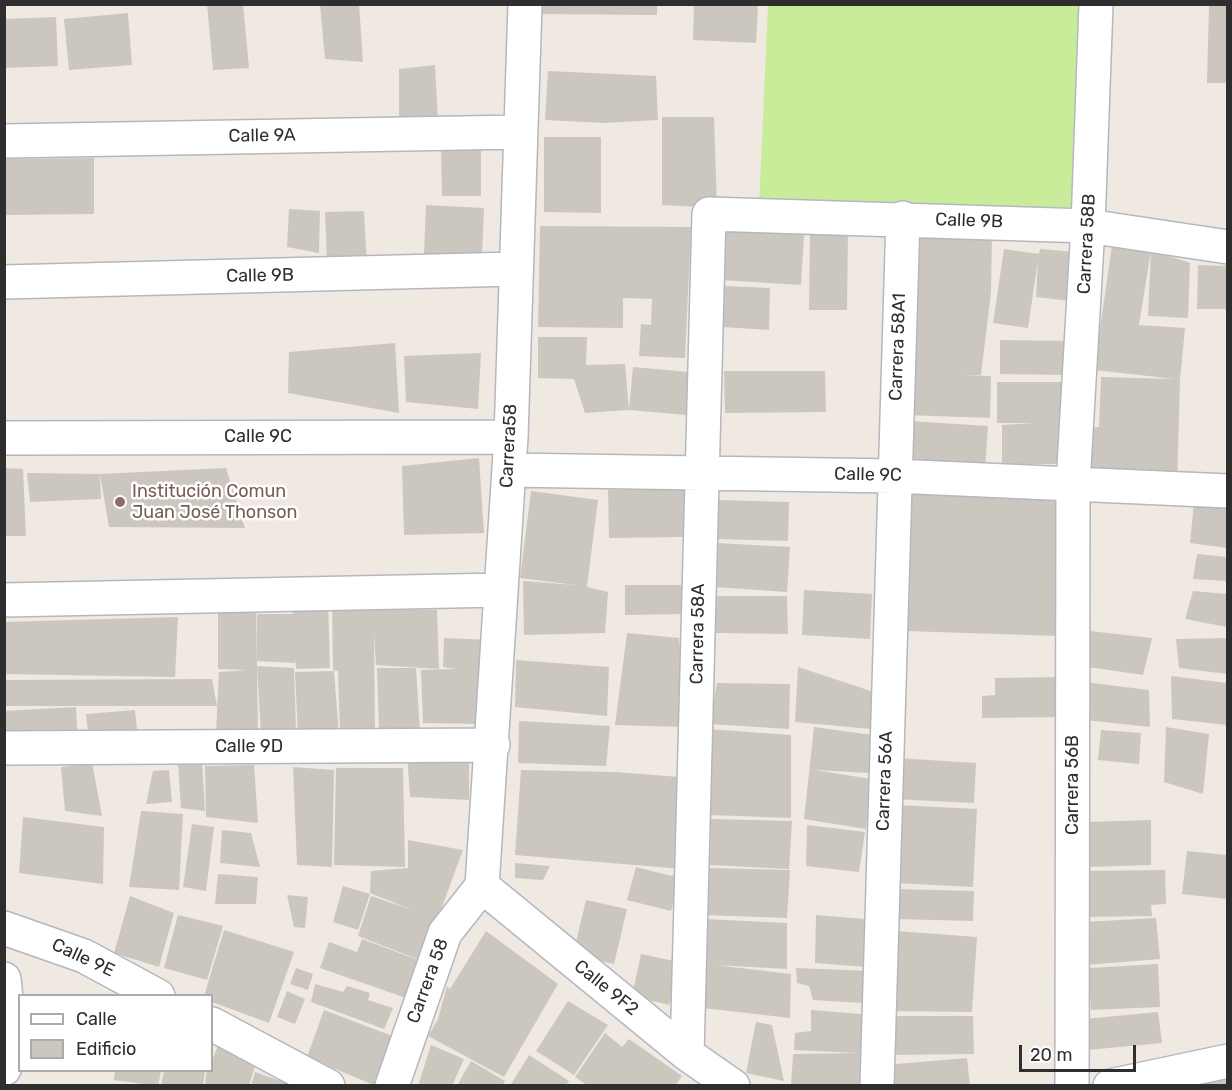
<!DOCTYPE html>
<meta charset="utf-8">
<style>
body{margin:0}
#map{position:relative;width:1232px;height:1090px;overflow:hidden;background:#efe9e1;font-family:Rubik,sans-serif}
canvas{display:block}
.frame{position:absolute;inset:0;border:6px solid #2e2e2e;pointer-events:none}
.legend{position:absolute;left:18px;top:994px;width:195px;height:78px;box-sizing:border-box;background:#fff;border:2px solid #ababab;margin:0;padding:8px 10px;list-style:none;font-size:18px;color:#2e2e2e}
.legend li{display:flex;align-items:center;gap:12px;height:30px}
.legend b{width:30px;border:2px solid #ababab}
.scale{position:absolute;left:1019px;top:1045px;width:117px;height:27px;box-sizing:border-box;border:3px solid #2e2e2e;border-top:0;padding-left:8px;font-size:18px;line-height:21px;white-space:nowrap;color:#2e2e2e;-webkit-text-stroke:4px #fff;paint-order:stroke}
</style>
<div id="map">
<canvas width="1232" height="1090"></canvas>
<div class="frame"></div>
<ul class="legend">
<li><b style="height:8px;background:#fff"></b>Calle</li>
<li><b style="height:16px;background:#cbc7bf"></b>Edificio</li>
</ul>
<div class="scale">20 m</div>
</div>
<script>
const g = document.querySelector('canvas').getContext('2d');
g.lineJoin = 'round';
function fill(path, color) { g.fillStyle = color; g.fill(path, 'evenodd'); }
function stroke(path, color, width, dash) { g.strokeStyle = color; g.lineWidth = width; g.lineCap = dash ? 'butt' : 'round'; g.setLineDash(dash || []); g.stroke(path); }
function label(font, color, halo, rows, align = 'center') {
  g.font = font + ' Rubik,sans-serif'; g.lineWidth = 5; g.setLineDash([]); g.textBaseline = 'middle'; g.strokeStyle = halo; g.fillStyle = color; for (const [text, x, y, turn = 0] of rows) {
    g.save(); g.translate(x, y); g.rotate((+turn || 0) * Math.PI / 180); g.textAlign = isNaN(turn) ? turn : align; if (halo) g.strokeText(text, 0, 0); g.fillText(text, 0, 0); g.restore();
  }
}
fill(new Path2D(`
 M768 5H1088L1086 207H759Z`), '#c9ec9a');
fill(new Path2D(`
 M207 4H243L249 68 213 70Z
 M320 4H359L363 62 325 59Z
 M538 4H657V15L538 14Z
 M694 4H758L756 43 693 40Z
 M1209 4H1227V83H1207Z
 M128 13 132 65 69 70 64 19Z
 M56 17 58 66 4 68V19Z
 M435 65 438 121 399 123V69Z
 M548 71 656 76 658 120 605 123 545 120Z
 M662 117H714L717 208 662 205Z
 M544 137H601V213L544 212Z
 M441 149H481V196H442Z
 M94 158V214L4 215V159Z
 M426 205 484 208 482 256 424 254Z
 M289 209 320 211 319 253 287 247Z
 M364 211 367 265 327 266 325 212Z
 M540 226 691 227 685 358 639 356 641 324 651 325 652 299 623 298V328L538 327Z
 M724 230 804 235 801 285 721 280Z
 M917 231 992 233 991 292 981 375H961L991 376 990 418 907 415Z
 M810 232 848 233 847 310H809Z
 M1114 232 1153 238 1139 325 1185 328 1180 380 1177 488 1087 476 1088 428 1099 427 1101 377 1175 379 1094 370Z
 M1004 249 1039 254 1040 249 1075 252 1071 301 1036 297 1038 260 1028 328 993 323Z
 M1151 250 1190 263 1188 318 1148 316Z
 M1198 265 1227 266V309H1197Z
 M725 286 770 288 769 330 723 327Z
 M538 337H587L586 365 625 364 629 410 585 413 574 379 538 378Z
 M1000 340 1069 341V375L1000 374Z
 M395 343 399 413 288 393 289 352Z
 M481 353 478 409 406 402 404 356Z
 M633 367 689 372 686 415 629 410Z
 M724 371H825L826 412 725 413Z
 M997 382H1066L1068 464H1002V425L1034 423H997Z
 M909 421 988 426 985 468 907 463Z
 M479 458 484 533 404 535 402 466Z
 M4 468 23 469 26 536H4Z
 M226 468 245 528 109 527 100 474Z
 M27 473 100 474 101 499 30 502Z
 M684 489 685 537 609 538 608 490Z
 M909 489 1063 493 1059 636 905 631Z
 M531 491 598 500 587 587 608 592 605 633 524 635 523 581 576 585 520 578Z
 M718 500 789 502 788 541 717 539Z
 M1194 502 1227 505V548L1190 543Z
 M717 543 790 547 787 592 714 587Z
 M1197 554 1227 557V581L1193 579Z
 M625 585H685L686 614 625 615Z
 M804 590 872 594 870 639 802 635Z
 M1193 591 1227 594V627L1185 619Z
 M715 596H787L788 634 716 633Z
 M292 600H328L330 668 296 669 295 656V663L257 661V614H293Z
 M373 600V610H437L439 669 376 665 374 634 375 733 340 732 338 671 333 670 332 602Z
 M218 603 256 604 258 733 216 732 219 672 247 670 218 669Z
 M178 617 175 677 4 674V622Z
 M1090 631 1152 638 1143 675 1088 667Z
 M627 633 679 638 685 727 615 725Z
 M444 638 491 640 481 724 423 723 421 670 456 669 443 667Z
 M1227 638V674L1179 668 1176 639Z
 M516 660 609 667 607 716 515 707Z
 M257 666 294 668 296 731 261 733Z
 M798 667 877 693 871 729 795 722Z
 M377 668H416L420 733 379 732Z
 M334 671 339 735H298L295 672Z
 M1171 676 1227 683V725L1172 719Z
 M1059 677V717L982 718V696L995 695V678Z
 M212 679 217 706H4V680Z
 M1085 682 1149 690 1150 727 1085 720Z
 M717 683 790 684 789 729 710 724Z
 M76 707 78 741 4 745V711Z
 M135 710 138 738 89 741 86 714Z
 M519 721 610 726 606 766 518 763Z
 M814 727 872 735 869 773 815 770 871 779 866 829 804 819Z
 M1166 727 1209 734 1203 794 1164 782Z
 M707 729 791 735V818L710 815Z
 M1101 730 1141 733 1139 764 1098 760Z
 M407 753 469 759V800L410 797Z
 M897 758 976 763 974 803 894 799Z
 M202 760 205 811 181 808 178 764Z
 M92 763 102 816 65 811 61 767Z
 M254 765 258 823 206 817 205 766Z
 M293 767 334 770 332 867 297 865Z
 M336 768H403L405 867 334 865Z
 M169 770 172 802 146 804 153 771Z
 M521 770 615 772 680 777 682 869 671 911 627 900 636 867 672 876 682 869 515 855Z
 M898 805 977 809 973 887 895 883Z
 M141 811 183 814 179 890 129 887Z
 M23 817 104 827 103 884 19 873Z
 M711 819 792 821 789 869 710 865Z
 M1151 820V865L1088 867 1087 822Z
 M192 824 214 827 206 891 183 887Z
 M807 825 865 832 859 872 806 866Z
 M222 830 251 833 260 867 220 863Z
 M408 840 463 850 422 961 358 936 371 896 412 910 370 893 371 871 408 868Z
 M1187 851 1227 855V899L1182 894Z
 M515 863 550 866 543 880 515 878Z
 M708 868 790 870 787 918 706 915Z
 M1165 870 1166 904 1151 905 1152 916 1084 917 1082 871Z
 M218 874 258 877 256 904H215Z
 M343 886 370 894 358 930 333 922Z
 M896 889 974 891 973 921 895 919Z
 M287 895 308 897 305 928 294 927Z
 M130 896 174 913 159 967 114 953Z
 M586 900 627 909 614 964 573 955Z
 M178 915 223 926 207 980 164 968Z
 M816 915 865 919 866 967 815 963Z
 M1156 918 1160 959 1086 965 1083 922Z
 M706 919 787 923V969L715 965 791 974 790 1018 703 1008Z
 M224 930 294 952 269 1023 212 1002V996H204Z
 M486 931 558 984 504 1077 428 1036 438 1019 447 986 450 989Z
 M896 931 977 937 972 1012 888 1011Z
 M362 939 418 960 406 998 320 968 329 942 357 952Z
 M641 954 679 962 669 1005 632 996Z
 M1158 964 1160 1007 1091 1010 1088 968Z
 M296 968 313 974 308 990 290 984Z
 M796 968 872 971 870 1010 863 1011V1003L813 1000 809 986 797 983Z
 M315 984 343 992 347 986 370 993 368 1000 393 1008 384 1029 311 1002Z
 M287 991 305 999 295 1024 277 1017Z
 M568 1001 608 1025 574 1075 536 1051Z
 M324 1010 395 1037 376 1086 307 1057Z
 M811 1010 873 1015 865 1086H791L793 1054 858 1053 794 1050 795 1033 811 1031Z
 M1158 1012 1162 1043 1088 1050 1085 1019Z
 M887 1016H973L974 1054 888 1055Z
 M756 1022 772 1025 784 1081 746 1073Z
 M605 1033 622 1047 629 1039 682 1076 675 1086H588L575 1077Z
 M219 1043 256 1062 249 1086H205L206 1075 207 1071H212V1061Z
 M431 1045 464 1059 452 1086H418Z
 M529 1055 569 1081 565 1086H510Z
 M967 1058 970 1086H886L884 1065Z
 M471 1061 505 1081 502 1086H457Z
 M1227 1069V1086H1202L1200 1072Z
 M115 1071H161L158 1086 114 1080Z
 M164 1071H205L203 1086H161Z
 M255 1072 292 1085V1086H251Z`), '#cbc7bf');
const street = new Path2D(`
 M4 141 519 132
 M4 282 515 269
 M4 438 511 437
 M509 470 894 476 1228 491
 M4 600 501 590
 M4 748 493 745
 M482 886 511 437 525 4
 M482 886 687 1054 733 1086
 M4 928 84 956 158 996
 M4 979 11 1049 4 1069
 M212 1024 328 1086
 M687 1054 709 214 1088 226 1228 247
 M392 1086 445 933 482 886
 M877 1086 903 218
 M1072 1086 1073 484 1088 226 1096 4
 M1110 1086 1228 1061`);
stroke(street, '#b4b7c1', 36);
stroke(street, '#fff', 33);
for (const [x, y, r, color] of [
 [120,502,6,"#8d6e63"]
]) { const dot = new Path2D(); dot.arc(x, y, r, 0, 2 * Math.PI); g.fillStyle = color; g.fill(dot); stroke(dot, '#fff', 2); }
label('18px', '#2e2e2e', '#fff', [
 ["Calle 9A",262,136,-1],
 ["Calle 9B",969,221,2],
 ["Carrera 58B",1087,244,-87],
 ["Calle 9B",260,276,-1],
 ["Carrera 58A1",898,347,-88],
 ["Calle 9C",258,437],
 ["Carrera58",509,446,-87],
 ["Calle 9C",868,475,1],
 ["Carrera 58A",698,634,-89],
 ["Calle 9D",249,747],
 ["Carrera 56A",885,781,-88],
 ["Carrera 56B",1073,785,-90],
 ["Calle 9E",83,958,25],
 ["Carrera 58",428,981,-70],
 ["Calle 9F2",606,988,39]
]);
label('18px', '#785e54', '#fff', [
 ["Institución Comun",132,492],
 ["Juan José Thonson",132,513]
], 'left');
</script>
